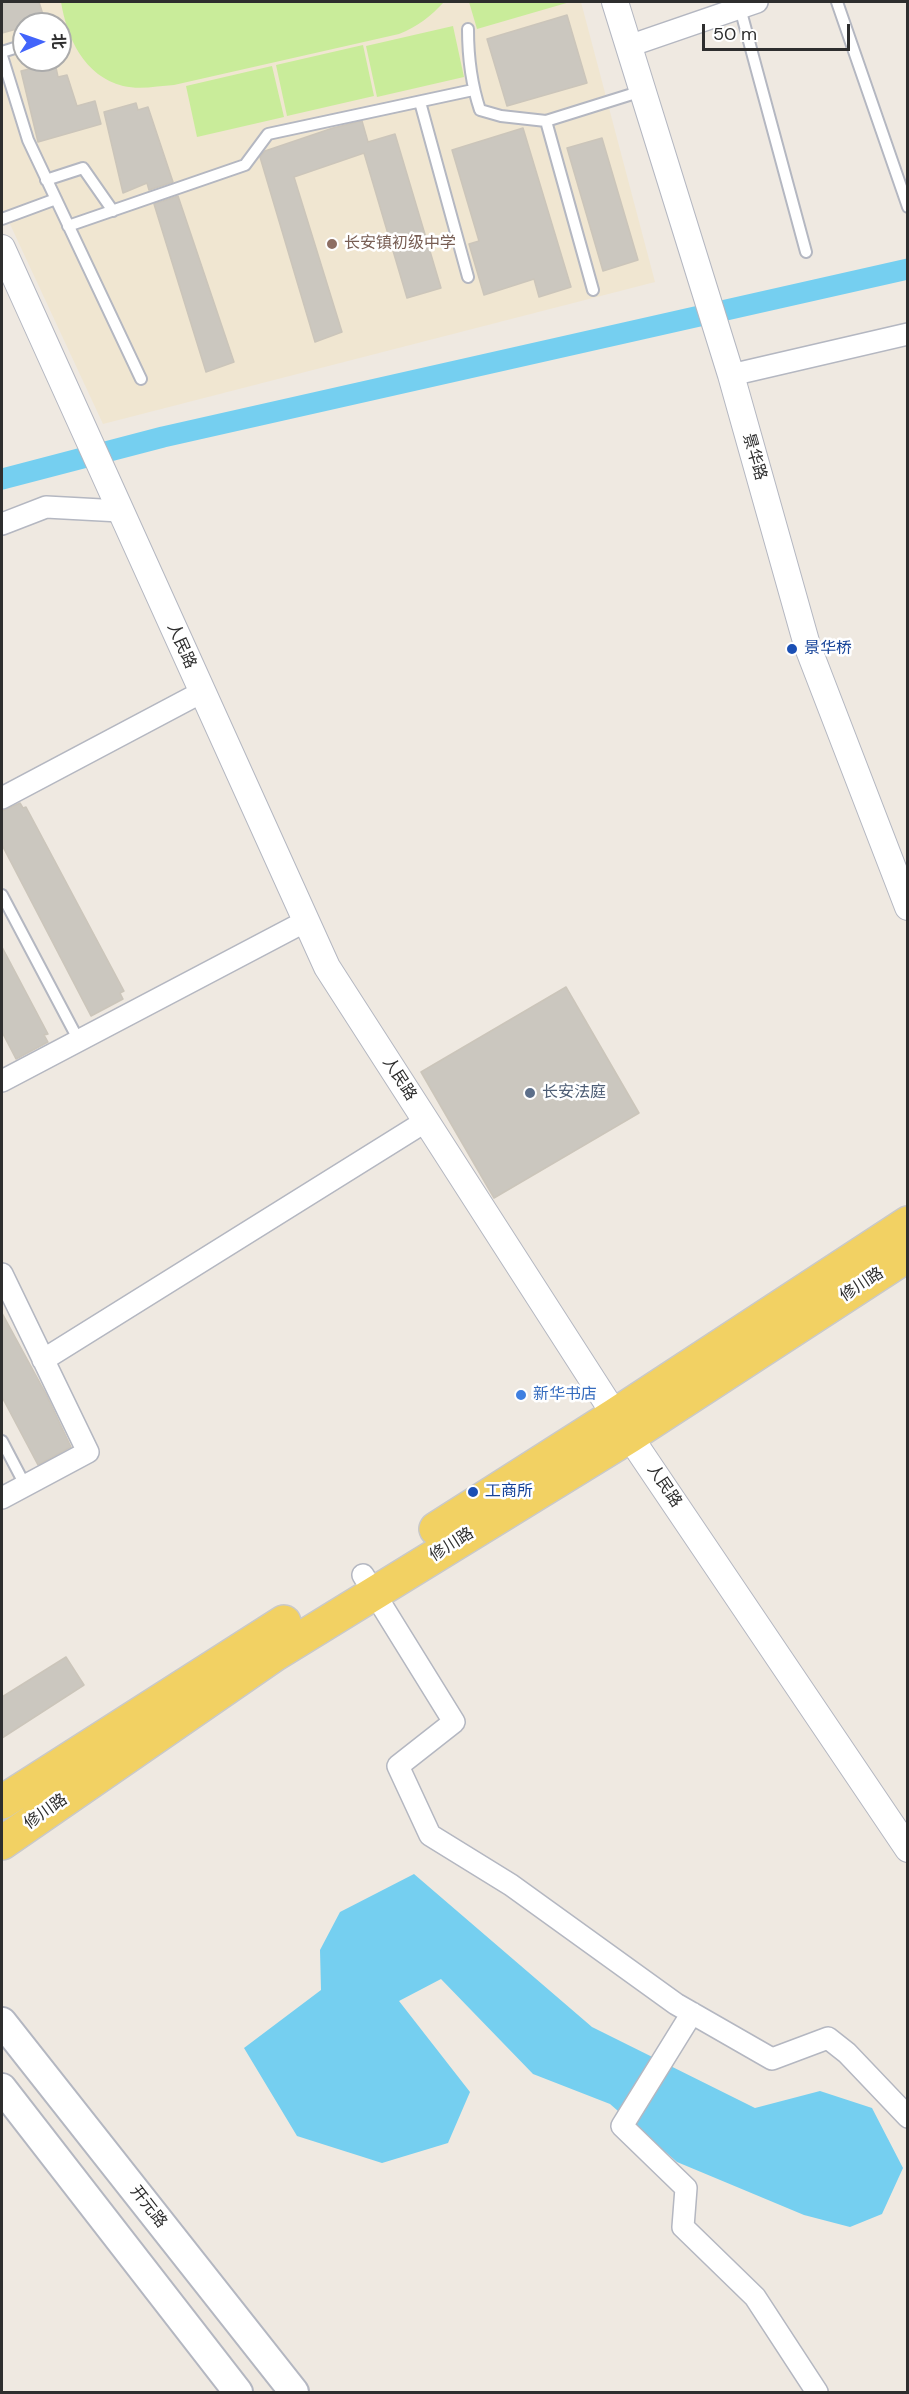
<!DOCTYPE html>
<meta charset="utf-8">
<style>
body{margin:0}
#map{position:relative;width:909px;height:2394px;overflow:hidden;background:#efe9e1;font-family:"DM Sans","Noto Sans SC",sans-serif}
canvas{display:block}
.frame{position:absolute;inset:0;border:3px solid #2e2e2e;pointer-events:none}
.north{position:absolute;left:12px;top:12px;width:60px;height:60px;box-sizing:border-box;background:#fff;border:2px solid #ababab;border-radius:50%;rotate:88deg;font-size:16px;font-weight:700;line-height:24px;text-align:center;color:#2e2e2e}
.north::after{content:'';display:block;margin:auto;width:21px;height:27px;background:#4264fb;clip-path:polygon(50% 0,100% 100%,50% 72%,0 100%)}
.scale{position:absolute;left:702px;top:24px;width:148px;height:27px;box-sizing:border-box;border:3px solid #2e2e2e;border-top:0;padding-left:8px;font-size:18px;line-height:21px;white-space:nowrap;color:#2e2e2e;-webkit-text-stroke:4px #fff;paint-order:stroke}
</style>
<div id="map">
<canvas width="909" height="2394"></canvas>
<div class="frame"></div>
<div class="north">北</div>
<div class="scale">50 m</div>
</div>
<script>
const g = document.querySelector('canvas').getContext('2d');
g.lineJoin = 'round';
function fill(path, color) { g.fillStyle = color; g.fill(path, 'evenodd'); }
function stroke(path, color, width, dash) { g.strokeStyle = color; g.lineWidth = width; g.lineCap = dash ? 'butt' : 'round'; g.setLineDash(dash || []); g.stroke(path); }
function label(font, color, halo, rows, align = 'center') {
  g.font = font + ' "DM Sans","Noto Sans SC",sans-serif'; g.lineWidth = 5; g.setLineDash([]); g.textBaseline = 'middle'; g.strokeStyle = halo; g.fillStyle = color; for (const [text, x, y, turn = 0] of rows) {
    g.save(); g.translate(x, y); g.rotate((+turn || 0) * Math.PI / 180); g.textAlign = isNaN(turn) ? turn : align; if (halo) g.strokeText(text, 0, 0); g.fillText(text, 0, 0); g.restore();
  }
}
fill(new Path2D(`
 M2 2H581L655 282 103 424 2 207ZM24 24H60V60H24Z`), '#f0e6d1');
fill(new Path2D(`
 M61 2H444C431 16 417 27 399 34L174 85C158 86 140 90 123 86 84 76 67 38 61 2Z
 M469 2H570L477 29Z
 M453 26 464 77 377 97 366 46Z
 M363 45 374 96 287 116 276 65Z
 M272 66 284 117 197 137 186 86Z`), '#c9ec9a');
fill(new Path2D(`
 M414 1874 592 2027 755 2108 820 2091 872 2108 903 2168 882 2214 850 2227 804 2215 677 2162 610 2104 533 2074 441 1979 399 2001 470 2092 448 2143 382 2163 297 2136 244 2048 321 1990 320 1950 340 1912Z`), '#75cff0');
stroke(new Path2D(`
 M2 479 163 437 908 269`), '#75cff0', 21);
const building = new Path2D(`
 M2 2H39L45 21 24 24V27L2 33Z
 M567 15 587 83 507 106 487 39Z
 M55 63 58 77 67 75 77 106 95 101 101 124 38 142 21 71Z
 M136 103 138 110 148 107 173 182 149 190 147 183 123 193 104 112Z
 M362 121 368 142 395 134 441 288 407 298 364 153 294 177 342 332 315 342 260 157 265 151 333 128Z
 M523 128 571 287 539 297 534 279 484 295 469 244 479 241 452 150Z
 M602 138 638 260 603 271 567 148Z
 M178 196 234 362 206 372 154 204Z
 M20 803 23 808 26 807 124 991 120 993 123 999 91 1016 2 845V811Z
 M2 947 48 1034 44 1035 48 1042 16 1059 2 1032Z
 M566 987 639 1113 494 1198 421 1072Z
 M2 1313 46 1394 71 1447 38 1465 2 1397Z
 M66 1657 84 1685 2 1738V1697Z`);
fill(building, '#cbc7bf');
stroke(building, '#cbc5ba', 1.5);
const service = new Path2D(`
 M837 2 908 207
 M740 8 806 252
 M468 29C468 57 471 83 480 110L501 116 546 121 642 91
 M2 52 24 45
 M2 56 28 140 141 379
 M420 102 468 277
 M546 121 593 290
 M46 180 83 168 113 211
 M2 219 56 199
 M68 226 245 165 268 134 473 90
 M2 895 78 1039
 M2 1441 25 1485`);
const minor = new Path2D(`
 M629 46 757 2
 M731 375 908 334
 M2 524 46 507 120 511
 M2 798 202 692
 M2 1081 306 921
 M2 1274 88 1452 2 1498
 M43 1360 426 1121
 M363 1575 454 1722 398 1766 430 1835 511 1885 676 2004 772 2059 828 2038 847 2053 908 2117
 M692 2013 622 2126 686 2188 683 2227 755 2297 817 2392`);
const tertiary = new Path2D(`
 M615 2 731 375 807 645 908 907
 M2 248 327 967 615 1415 908 1849`);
const secondary = new Path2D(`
 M2 2022 294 2392
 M2 2088 238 2392`);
const primary = new Path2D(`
 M436 1529 615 1415 908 1223
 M2 1802 284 1622
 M2 1843 274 1655 630 1436 908 1255`);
stroke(service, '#b4b7c1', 14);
stroke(minor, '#b4b7c1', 24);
stroke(tertiary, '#b4b7c1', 28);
stroke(secondary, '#b4b7c1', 32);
stroke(primary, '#c9c9c9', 36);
stroke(service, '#fff', 10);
stroke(minor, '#fff', 21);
stroke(tertiary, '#fff', 26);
stroke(secondary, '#fff', 28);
stroke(primary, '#f2d163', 33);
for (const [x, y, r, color] of [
 [332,244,6,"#8d6e63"],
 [792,649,6,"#1a4fb4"],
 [530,1093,6,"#5c6f8a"],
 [521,1395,6,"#3f7fe0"],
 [473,1492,6,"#1a4fb4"]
]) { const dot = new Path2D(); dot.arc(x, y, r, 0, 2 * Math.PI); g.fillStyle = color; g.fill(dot); stroke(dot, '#fff', 2); }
label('16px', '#785e54', '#fff', [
 ["长安镇初级中学",344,244]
], 'left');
label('16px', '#2e2e2e', '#fff', [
 ["景华路",754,457,74],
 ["人民路",181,646,66],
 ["人民路",399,1079,57],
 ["修川路",862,1285,-33],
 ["人民路",664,1486,56],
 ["修川路",452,1545,-32],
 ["修川路",46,1812,-35],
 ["开元路",148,2207,52]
]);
label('16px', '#164399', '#fff', [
 ["景华桥",804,649],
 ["工商所",485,1492]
], 'left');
label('16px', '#4e5e75', '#fff', [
 ["长安法庭",542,1093]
], 'left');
label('16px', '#366cbe', '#fff', [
 ["新华书店",533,1395]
], 'left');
</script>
